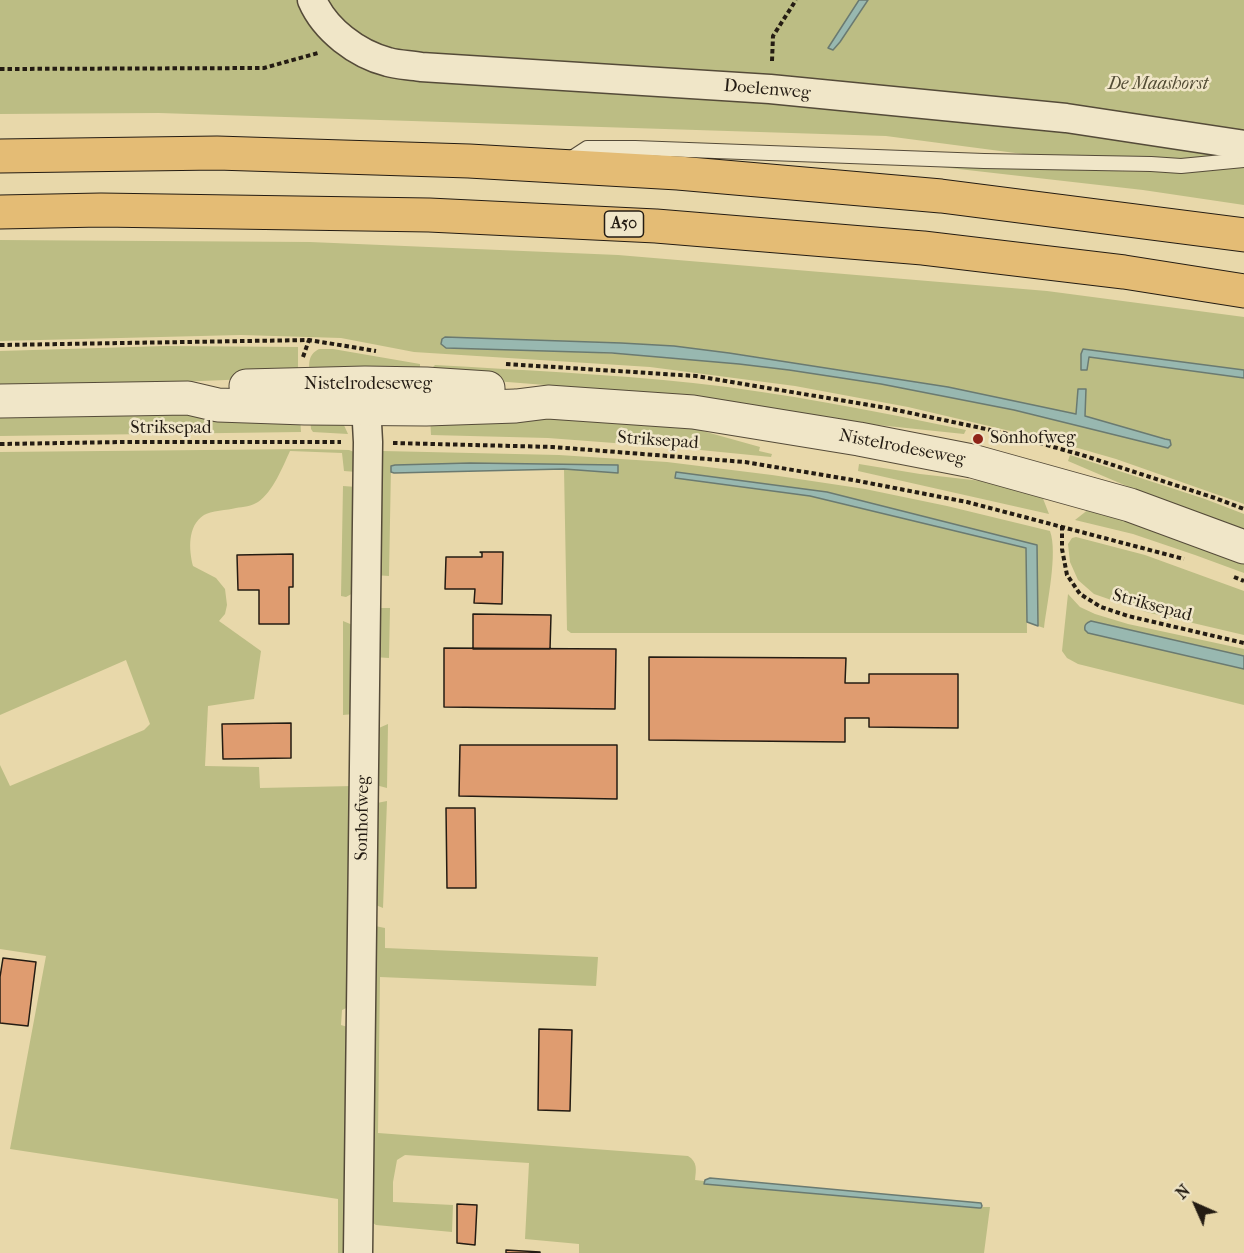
<!DOCTYPE html>
<style>
body{margin:0}
#map{position:relative;width:1244px;height:1253px;overflow:hidden;background:#e8d8aa;font-family:"IM FELL French Canon",serif}
canvas{display:block}
.north{position:absolute;left:1166px;top:1175px;width:60px;height:60px;-webkit-text-stroke:4px #f0e6c8;paint-order:stroke;rotate:315deg;font-size:16px;font-weight:700;line-height:24px;text-align:center;color:#241c13}
.north::after{content:'';display:block;margin:auto;width:21px;height:27px;background:#241c13;clip-path:polygon(50% 0,100% 100%,50% 72%,0 100%)}
</style>
<div id="map">
<canvas width="1244" height="1253"></canvas>
<div class="north">N</div>
</div>
<script>
const g = document.querySelector('canvas').getContext('2d');
g.lineJoin = 'round';
function fill(path, color) { g.fillStyle = color; g.fill(path, 'evenodd'); }
function stroke(path, color, width, dash) { g.strokeStyle = color; g.lineWidth = width; g.lineCap = dash ? 'butt' : 'round'; g.setLineDash(dash || []); g.stroke(path); }
function label(font, color, halo, rows, align = 'center') {
  g.font = font + ' "IM FELL French Canon",serif'; g.lineWidth = 5; g.setLineDash([]); g.textBaseline = 'middle'; g.strokeStyle = halo; g.fillStyle = color; for (const [text, x, y, turn = 0] of rows) {
    g.save(); g.translate(x, y); g.rotate((+turn || 0) * Math.PI / 180); g.textAlign = isNaN(turn) ? turn : align; if (halo) g.strokeText(text, 0, 0); g.fillText(text, 0, 0); g.restore();
  }
}
fill(new Path2D(`
 M0 0H1244V205L1143 190 941 167 1160 172 886 136 159 113 0 114Z
 M0 240 310 242 618 255 1047 291 1244 317V370L1084 349 1088 357 1244 378V504L1116 459 1057 442 908 407 795 386 650 367 414 352 341 338 241 335 0 341ZM445 337 621 343 674 346 729 353 948 387 1076 415 1077 398 1085 389V416L1170 441 1169 447 1168 448C1117 435 1066 421 1014 409 924 390 832 375 741 364 643 352 545 351 446 348Z
 M165 346 298 347V377L177 382 0 385V351Z
 M319 349H333L420 364V376L310 377C309 365 307 355 319 349Z
 M435 365C521 370 607 374 693 383 785 393 875 411 966 430L964 434 868 424 621 391 432 376 433 367Z
 M89 414 300 416 301 432 0 436V415Z
 M310 416 343 423 348 434 313 432 311 429Z
 M430 416H564L692 428 760 447 759 451 772 454 771 457 680 448 548 438 431 435Z
 M307 449 349 450 357 453V472L344 471 342 453 290 451C283 466 273 492 258 502 252 506 243 507 236 508 228 510 210 511 204 515 187 526 189 550 193 566L216 578 225 589 227 605 225 614 219 621 261 651 254 699 208 706 205 766 259 767 260 788 353 786 351 1006 342 1010 341 1025 351 1028 347 1253H338V1199L10 1149 46 956 0 949V765L10 786 144 730 150 724 126 660 0 715V452Z
 M383 451 559 455 667 462 772 475 865 489 947 506 1050 531C1058 553 1047 603 1044 628L1038 626 1036 545 827 492 676 472V478L810 496 1026 548 1027 633H571L567 630 564 469 618 473V466L391 467 389 576 374 575 377 456Z
 M1070 455 1205 499 1244 514V531L1150 496 1068 461Z
 M859 464 920 474 990 482 1042 496 1049 514 858 471Z
 M343 486 357 487 355 592 346 597 341 596Z
 M1089 509 1182 539 1244 562V573L1195 555 1133 534 1075 520Z
 M1076 537 1145 555 1244 591V635L1146 612 1094 594 1078 580 1070 562 1068 544 1072 538Z
 M1068 594 1080 607 1095 614 1128 624 1244 649V656L1091 621 1088 633 1244 669V705L1078 664 1067 658 1062 651Z
 M374 608H390L389 658 373 657Z
 M343 621 355 626 354 714 343 715Z
 M388 724 387 788 372 784V731Z
 M387 801 383 908 371 903 372 804Z
 M370 925 385 928V948L598 957 596 986 380 977 378 1133 688 1156C698 1162 696 1170 695 1180L704 1181V1184L979 1208 982 1207H990L984 1253H579V1244L525 1239 529 1163 405 1155 397 1160 393 1182V1202L453 1205 452 1232 376 1225 367 1219Z`), '#bcbd84');
const water = new Path2D(`
 M859 0H868L840 42 833 50 828 48Z
 M445 337 621 343 674 346 729 353 948 387 1076 414 1078 389H1086L1085 416 1165 439 1170 440 1171 445 1168 448 1014 410 881 384 789 370 739 364 612 353 446 348 441 344 442 339Z
 M1083 349 1244 370V378L1089 357 1087 370H1081V354Z
 M470 463 618 465V473L564 469 394 473 391 472V466L395 465Z
 M676 472 827 492 1037 545 1038 626 1027 622 1026 548 810 496 675 478Z
 M1091 621 1244 656V669L1088 633 1085 630C1084 625 1086 623 1091 621Z
 M710 1178 981 1203 982 1206 981 1208H979L704 1184 705 1180Z`);
fill(water, '#98b8b0');
stroke(water, '#6a7a71', 1.5);
const building = new Path2D(`
 M480 552H503L502 604 474 603 475 589H445L446 557H482V553Z
 M293 554V587H289V624H259V590H238L237 555Z
 M473 614 551 615 550 649H473Z
 M444 648 616 649 615 709 444 707Z
 M649 657 846 658 845 683H869V674H958V728L869 727V718H845V742L649 740Z
 M291 723V758L223 759 222 724Z
 M460 745H617V799L459 796Z
 M446 808H475L476 888H447Z
 M3 958 36 962 28 1026 0 1023V977Z
 M539 1029 572 1030 570 1111 538 1110Z
 M457 1204 477 1205 475 1245 457 1243Z
 M506 1250 540 1252V1253H506Z`);
fill(building, '#df9c70');
stroke(building, '#241c13', 1.5);
const service = new Path2D(`
 M567 161 587 148H635L984 161 1151 164 1181 166 1244 160`);
const minor = new Path2D(`
 M312 0C325 30 357 54 388 62 398 65 410 65 421 67L770 89 1066 118 1244 145
 M358 1253 368 442 365 385`);
const tertiary = new Path2D(`
 M246 386 365 383 426 384 488 388
 M0 401 188 398 218 405 305 408 426 409 516 406 548 402 693 412 859 439 972 461 1130 505 1244 547`);
const motorway = new Path2D(`
 M0 156 217 153 469 161 678 173 941 196 1244 235
 M0 212 101 210 429 215 656 226 923 248 1124 272 1244 291`);
stroke(service, '#554b39', 16);
stroke(minor, '#554b39', 31);
stroke(tertiary, '#554b39', 35);
stroke(motorway, '#241c13', 35);
stroke(new Path2D(`
 M772 61 773 36 796 0
 M0 69 264 68 318 53
 M0 345 309 340 376 351
 M303 357 309 340
 M506 364 696 376 887 408 1000 432 1082 455 1215 498 1244 509
 M393 443 553 447 745 462 853 480 967 502 1184 559
 M0 444 123 442H341
 M1062 526V549L1067 575 1080 594 1101 607 1128 616 1244 643
 M1234 577 1244 581`), '#241c13', 4, [4.5, 3]);
stroke(service, '#f0e6c8', 14);
stroke(minor, '#f0e6c8', 28);
stroke(tertiary, '#f0e6c8', 33);
stroke(motorway, '#e4bc75', 33);
for (const [x, y, r, color] of [
 [978,439,6,"#8f2418"]
]) { const dot = new Path2D(); dot.arc(x, y, r, 0, 2 * Math.PI); g.fillStyle = color; g.fill(dot); stroke(dot, '#f0e6c8', 2); }
for (const [x, y, w] of [
 [624,224,39]
]) { const box = new Path2D(); box.roundRect(x - w / 2, y - 13, w, 26, 4.5); g.fillStyle = '#f0e6c8'; g.fill(box); stroke(box, '#241c13', 1.5); }
label('bold 16px', '#241c13', null, [
 ["A50",624,224]
]);
label('italic 18px', '#524c35', '#f0e6c8', [
 ["De Maashorst",1158,85]
]);
label('18px', '#241c13', '#f0e6c8', [
 ["Doelenweg",767,90,5],
 ["Nistelrodeseweg",368,385],
 ["Striksepad",171,429],
 ["Striksepad",658,441,4],
 ["Nistelrodeseweg",902,448,11],
 ["Striksepad",1152,606,15],
 ["Sonhofweg",363,818,-89]
]);
label('18px', '#241c13', '#f0e6c8', [
 ["Sonhofweg",990,439]
], 'left');
</script>
